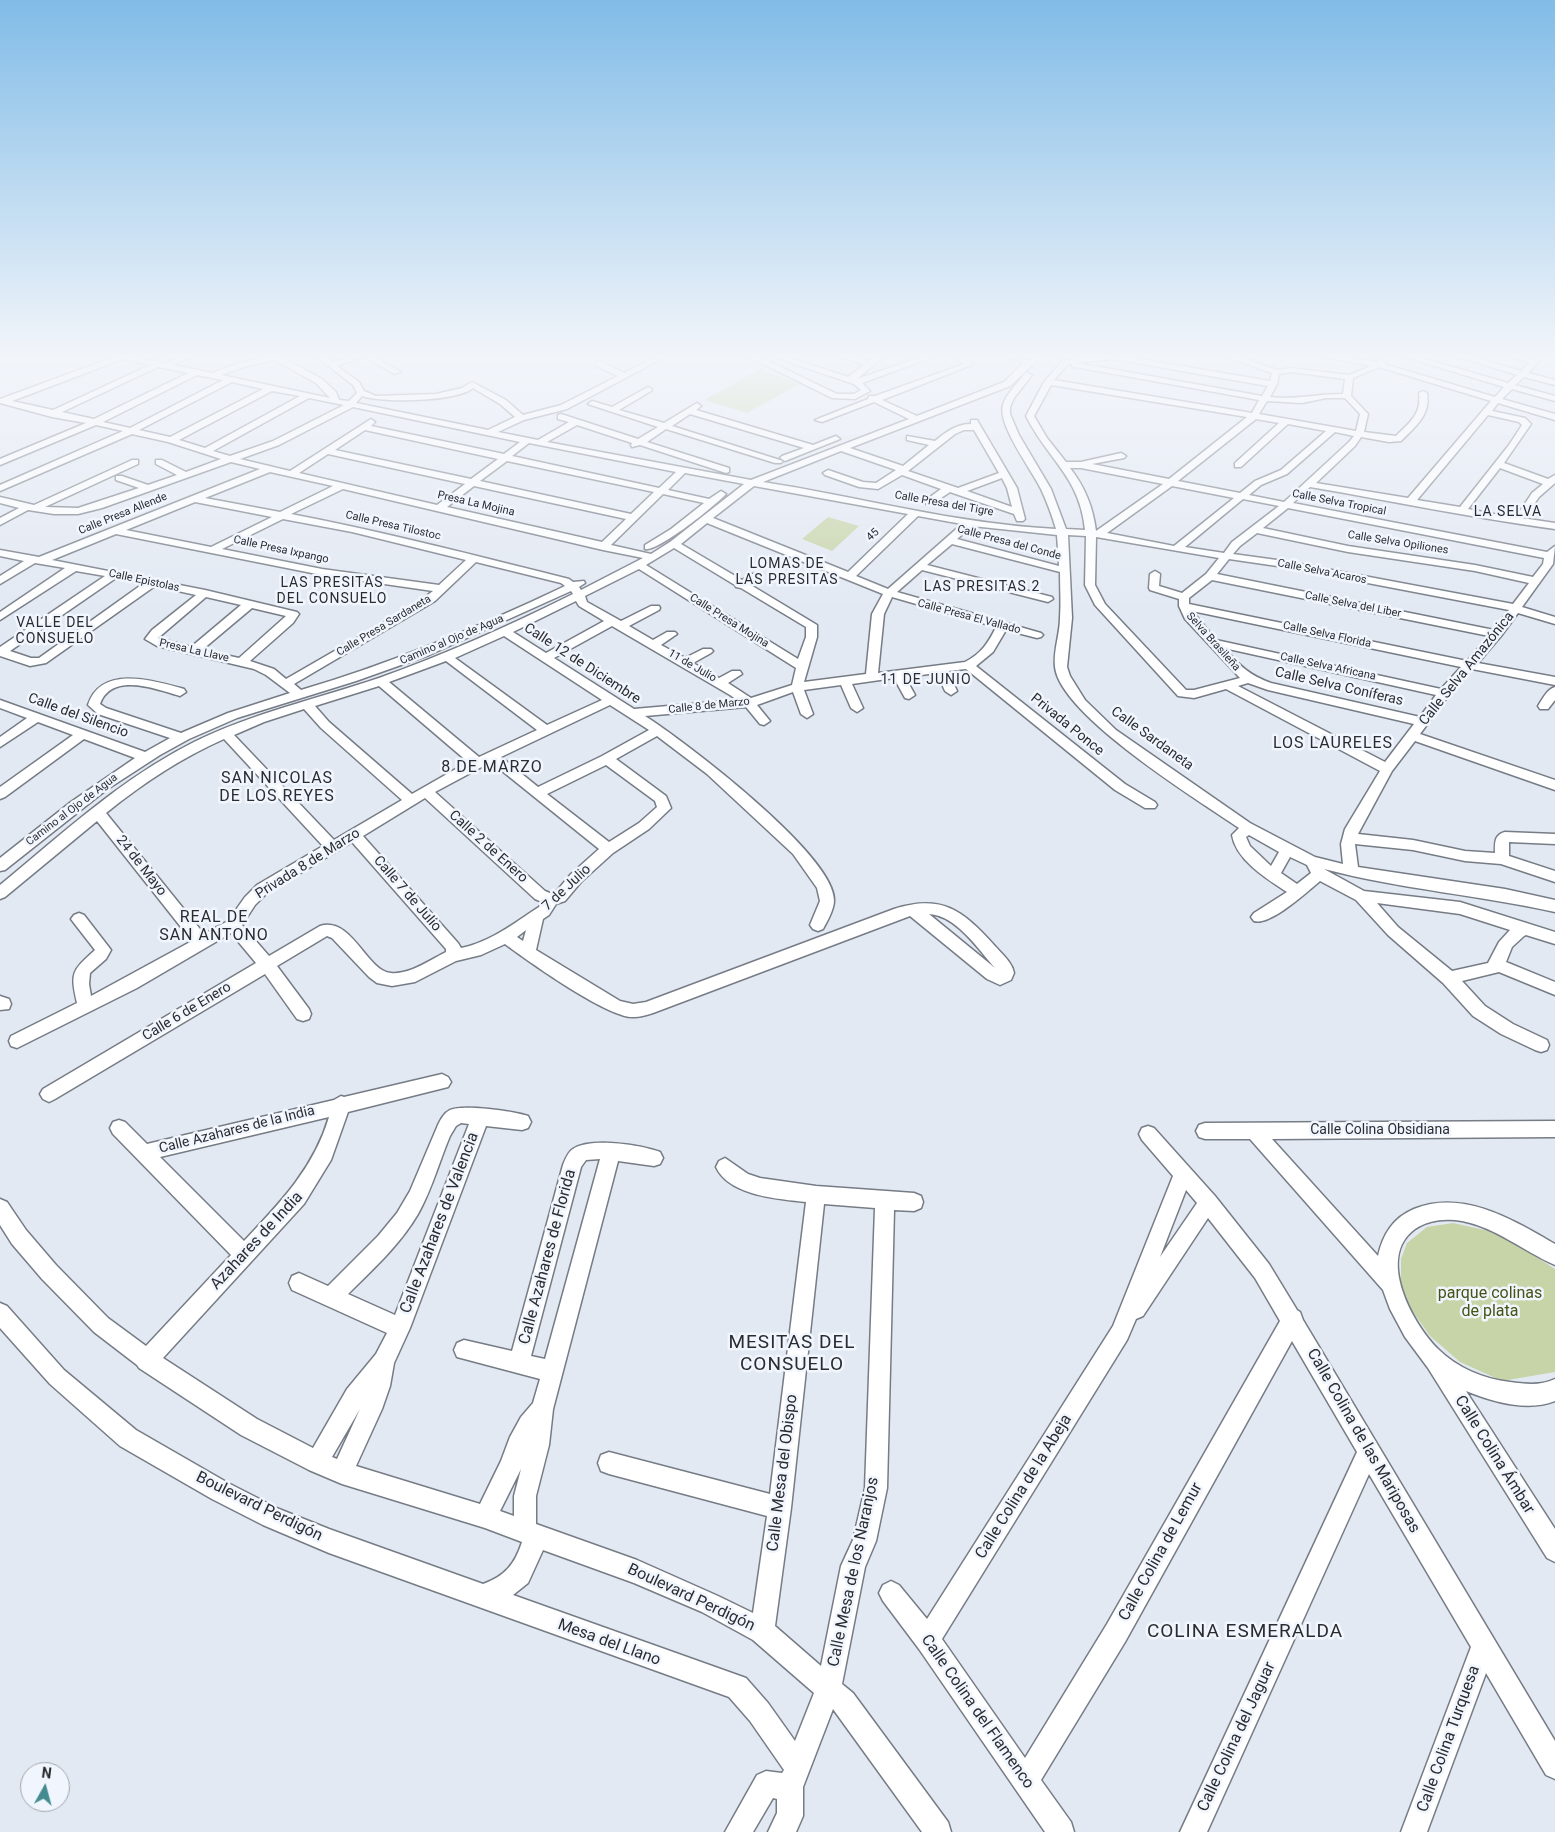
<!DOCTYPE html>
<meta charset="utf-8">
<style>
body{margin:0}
#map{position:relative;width:1555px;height:1832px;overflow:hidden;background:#e3e9f3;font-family:Roboto,sans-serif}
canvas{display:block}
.north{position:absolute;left:20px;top:1762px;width:50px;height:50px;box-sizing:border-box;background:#f1f6fe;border:1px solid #a1a5ac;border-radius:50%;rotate:7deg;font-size:14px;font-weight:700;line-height:20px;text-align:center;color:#2a2c30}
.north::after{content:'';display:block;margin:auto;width:18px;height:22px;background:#438b8e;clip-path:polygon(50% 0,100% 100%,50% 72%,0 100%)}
</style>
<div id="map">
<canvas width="1555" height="1832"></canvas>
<div class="north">N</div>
</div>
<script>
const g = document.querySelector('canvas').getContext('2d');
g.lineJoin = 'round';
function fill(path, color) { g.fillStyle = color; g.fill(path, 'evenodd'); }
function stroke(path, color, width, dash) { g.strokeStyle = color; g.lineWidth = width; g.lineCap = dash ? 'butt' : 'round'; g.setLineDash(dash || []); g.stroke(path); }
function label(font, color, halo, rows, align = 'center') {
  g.font = font + ' Roboto,sans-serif'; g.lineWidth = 5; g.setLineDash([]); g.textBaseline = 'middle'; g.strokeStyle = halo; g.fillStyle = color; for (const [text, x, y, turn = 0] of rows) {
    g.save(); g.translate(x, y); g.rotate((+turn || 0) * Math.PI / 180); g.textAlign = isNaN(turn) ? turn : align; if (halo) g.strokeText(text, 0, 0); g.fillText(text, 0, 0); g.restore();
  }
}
fill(new Path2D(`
 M760 369 800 384 747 413 704 400Z
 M828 517 859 526 832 551 802 539Z
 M1453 1223 1485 1230 1513 1242 1555 1269V1372L1502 1381 1460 1362 1430 1336 1411 1309 1401 1283V1259L1407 1243 1427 1227Z`), '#c7d4a7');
const minor = new Path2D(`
 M114 357H134L165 363 180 357H192L174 365 212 373 239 363 265 357H282L322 379 336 392 339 400 349 401 357 393 353 385 317 357H326L333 362 350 357H363L337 366 359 382 364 391 376 396 436 394 462 388 472 382 506 400 523 415 561 405 618 376 596 366V362H602L624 373 655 357H665L567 409 524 420 498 432 538 440 569 422 558 419V415L561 414 638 439 658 427 588 404 592 401 612 407 648 387 652 389 651 391 619 410 664 423 697 403 701 406 696 410 813 445 836 436 840 439 785 461 780 458 782 456 804 448 690 414 672 426 783 461 781 463H775L666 429 647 442 729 468V472L726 473 640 445 632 447 631 445 632 443 577 425 547 442 751 480 909 419 874 402 822 422 815 420 868 399 869 396H875L964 364 953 357H963L974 364 882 400 917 416 1004 382 1023 363 1006 357 1028 360 1031 357H1041L1010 386 850 448 903 466 929 445 907 440V436L935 441C946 432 956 424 971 424V420H977L1017 488 1025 519 1023 521H1017L1014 514 950 492 932 504H926V500L941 489 902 475 878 489 859 487 825 475 823 473 828 470 863 482 876 483 896 470 841 451 763 482C860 497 957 524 1056 529 1052 515 1047 502 1041 489 1032 470 997 425 1003 405 1006 393 1018 384 1025 373H1028L1032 375 1014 398 1010 407V414L1019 435 1051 489 1066 529 1085 530C1080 477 1048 460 1026 416L1044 382 1063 360 1088 357H1128L1270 381 1272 373 1230 358 1240 357 1277 370 1291 368 1349 375 1371 366 1324 357H1346L1377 362 1382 357H1390L1384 364 1495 397 1504 387 1405 357H1418L1508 383 1517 375 1459 357H1472L1521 371 1529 363 1513 357 1533 359 1543 357 1528 373 1555 380V385L1524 377 1515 385 1555 396V401L1512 389 1502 399 1555 414V420L1498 403 1492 411 1525 418 1531 424 1504 463 1548 479 1555 475V483L1539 497 1526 516 1515 517 1555 523V529C1473 518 1392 501 1310 487L1293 503 1547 552 1555 546 1553 564 1522 607 1555 617V624L1518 613 1501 636 1478 663 1555 677V685L1472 669 1448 696 1420 734 1555 780V790L1415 741 1392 771 1358 834 1413 840 1465 851 1495 853C1495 843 1494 835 1505 832L1555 834V844L1509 842V856L1555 871V882L1501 864 1465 861 1413 850 1355 844 1358 867 1505 889 1555 900V912C1478 895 1400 889 1324 869L1364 891 1460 902 1555 932V944L1526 935 1524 936 1512 947 1506 962 1555 982V995L1499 972 1462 981 1485 1006 1513 1024 1547 1040 1549 1045 1547 1050 1541 1052 1535 1050 1501 1034 1473 1016 1443 983 1388 935 1356 900 1320 881C1307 892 1270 926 1254 921L1251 917 1254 913 1287 892C1267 879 1236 860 1232 835L1239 828C1198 800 1060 715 1055 667 1053 651 1060 634 1060 618 1061 603 1060 587 1060 572L952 544 927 565 1052 597 1053 599 1048 602 922 570 897 592 1041 633 1043 635 1041 637 1037 638 1006 630 993 652 976 666 1125 784 1155 802 1157 805 1155 808H1145L1115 790 966 669 948 671 957 691 951 695 945 691 937 673 905 677 915 695 909 699 905 698 894 678 852 684 863 708 857 712 851 708 841 685 804 690 813 714 807 718 801 714 793 692 757 705 770 721 764 725 760 724 746 707 645 716C683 740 836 856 834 901 834 909 827 922 823 929L818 931 813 929 810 925 820 901 817 888 793 854 707 774 657 736 616 759 666 796 671 808 649 829 613 853 581 882 565 901 556 904 549 915 543 919 536 950 620 1001 633 1004 646 1002 894 909C942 894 962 910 994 945 1002 954 1012 962 1014 973L1011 980 1000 985 987 979 910 916 653 1013C647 1015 640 1017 634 1017 609 1019 528 961 505 944L481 955 456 961 415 982 392 986 377 983 369 977 332 938 327 936 277 966 309 1009 311 1014 309 1019 303 1021 297 1019 265 974 55 1099 49 1102 43 1099 40 1094 43 1089 256 963 231 933 137 988 17 1048 11 1046 9 1041 11 1036 77 1003C70 972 72 971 95 950L74 923 71 919 74 915 79 913 84 915 111 950 106 959 90 973 89 984 91 996 192 941 97 821 5 897 0 899V885C62 834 122 778 194 742 253 713 317 699 379 678 446 654 509 626 573 594L571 591 429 655 356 681 237 718 189 739 160 755 106 790 5 870 0 871V858L71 802 135 758 84 739 5 797 0 799V787L73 735 38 722 0 747V737L27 718 0 708V700L145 752 170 738 98 714 88 705C101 664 155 681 184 689L186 692 180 696C158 690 112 671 100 704L106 708 181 733 228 713 290 693 266 675 254 669 157 646 145 639 152 630 196 595 155 586 46 663 30 666 0 656V647L105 576 76 571 0 620V612L65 568 35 563 0 584V576L24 561 0 556V550L39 557 260 469 231 462 102 508 78 514H54L28 510 0 525V518L19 508 0 503V497L34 505 132 460H138V464L45 507 78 508 139 488 116 480V476H122L148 485 177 475 156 464V460H162L186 472 221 459 168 442 132 434 0 491V485L123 431 96 425 0 465V459L86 423 52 417 0 403V399ZM123 359 150 365 53 410 12 401ZM1112 359H1113L1268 386 1262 396 1077 363ZM275 360 316 383 330 398 221 375 244 367ZM1068 364H1072V367H1075L1259 400 1252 413 1054 380ZM158 367 188 373 94 419 62 412ZM1379 367 1491 401 1408 498 1316 483 1355 446 1361 437 1389 442 1401 441C1415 427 1431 415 1427 393L1423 391 1419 393C1422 414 1409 423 1396 436L1364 432 1368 414 1351 396 1353 378ZM1291 372 1345 379 1343 394C1316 394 1297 400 1270 397L1277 384 1279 374ZM197 375 223 380 130 428 103 422ZM232 382 263 389 170 437 139 430ZM1051 385 1247 417 1169 479 1092 464 1124 458 1126 456 1121 453 1081 462H1066L1047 438 1034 416ZM473 388 500 404 515 417 488 430 356 403 362 396C382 403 456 402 473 388ZM272 391 300 396 205 448 179 440ZM309 398 344 405 273 441 230 456 213 451ZM1326 398H1345L1360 414 1356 431 1259 414 1267 401 1302 403ZM353 407 520 442 504 454 371 426 375 422 371 419 290 471 240 459 279 445ZM1488 415 1519 422 1522 425 1509 445 1460 507 1417 500ZM1256 419 1279 423 1235 463V467H1241L1288 424 1326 431 1281 470 1255 481 1240 493 1178 481ZM365 430 498 459 471 479 335 450ZM964 430H974L999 473 958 488 908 471 955 434ZM1335 432 1354 436 1349 442 1284 502 1249 495 1261 485 1287 474ZM529 443 676 472 659 488 512 456ZM328 454 465 484 437 505 299 473ZM507 461 654 492 631 514 480 481ZM1070 468H1081L1163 484 1096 531C1093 507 1085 487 1070 468ZM1500 468 1543 484 1532 493 1520 511 1505 513 1504 516 1468 509ZM270 472 333 486 280 512 205 498ZM685 473 744 484 670 542 651 554 611 545 663 494 704 503 671 529 645 545V549C658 552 716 505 726 494L721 491 709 499 668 490ZM1002 478 1007 488 1012 507 967 491ZM474 486 626 519 602 542 447 507ZM754 486 908 514 848 572 713 518ZM1172 486 1234 498 1174 546 1107 533ZM343 489 603 550 643 558 581 590 579 587 585 583 584 581 573 582 569 579C477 556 385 532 291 514ZM1243 499 1279 506 1232 542 1224 553 1185 547ZM195 502 272 517 211 547 126 530ZM1288 508 1544 558 1543 564 1533 577 1475 565 1348 546 1263 528ZM918 516 962 524 888 589 856 576ZM283 519 352 532 466 560 439 585 322 569 222 549ZM707 523 883 594 872 614 866 674 804 682 817 637V625L749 584 761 576 760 574H752L742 580 681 544ZM972 526 1057 535 1059 566 957 539ZM1257 533 1348 552 1475 571 1529 583 1513 604 1284 561 1233 554 1240 546ZM116 534 322 575 433 591 416 604 286 679 274 669 250 661 293 623 299 614 297 612 205 590 52 560ZM1068 535 1086 536 1085 585 1095 605 1178 696 1194 698 1226 689 1380 771 1345 829 1341 844 1343 864 1315 857 1250 823 1116 730 1085 700 1070 676 1067 667 1072 618ZM1096 537 1219 558 1206 574 1182 593 1159 586 1160 574 1155 571 1150 574 1149 588 1150 590 1179 599V606L1185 619 1240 678 1194 690H1186L1105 604 1095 585ZM674 548 735 585 736 587 741 588 806 627V637L798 659 646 565ZM1229 559 1284 567 1509 610 1494 630 1217 574ZM476 562 561 583 565 586C479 627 392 663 301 690L294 684 435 601ZM639 569 796 668 792 685 751 698 728 683 742 674 740 671H732L719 678 693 663 711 653 713 651 711 649H703L685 658 661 645 677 634 675 632H667L653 640 629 626 659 610 660 608 659 606H651L621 621 587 602 585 596ZM116 578 144 583 39 658H31L10 651ZM1212 580 1489 636 1467 661 1189 604V598ZM206 597 241 605 191 647 158 638ZM892 597 996 627C989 642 981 654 965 662L878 673 884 614ZM576 601 579 606 604 621 546 653 513 632ZM252 608 286 616 239 658 202 650ZM1192 611 1461 667 1441 689 1216 640ZM612 626 730 695 737 700 634 709 554 658ZM504 636 602 700 547 725 455 658ZM1224 648 1436 695 1420 717 1271 683C1249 675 1240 666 1224 648ZM446 661 537 730 479 757 389 682ZM1248 683 1268 690 1414 724 1385 762 1238 686ZM379 686 468 762 412 794 329 722 315 706ZM610 705 649 730 602 756 538 787 501 757ZM304 709 321 728 402 800 334 840 234 735 264 722ZM224 739 323 846 257 885 245 897 228 921 204 934 106 813C142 784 181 758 224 739ZM491 762 599 849 571 874 555 893 552 894 545 891 435 792ZM606 765 655 801 657 807 639 823 609 842 547 794ZM425 798 535 899 542 902 539 907C514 923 491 942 461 948L458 943 363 836ZM1249 835 1279 852 1271 866 1250 846 1246 837ZM352 842 446 949V952C430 960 409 975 391 973 367 972 352 916 320 926L269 956 242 925 255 905 267 893ZM1290 857 1307 865 1311 873 1297 884 1281 873ZM1377 903 1460 914 1510 930 1499 942 1488 963 1452 971 1398 927ZM929 914C957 916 978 949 995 968ZM526 930 523 941 517 937Z
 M365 357H375L401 372 394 374Z
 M749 357H760L837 394H854L861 390 854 384 774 357H787L848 377 864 365 843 357H856L868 361 874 357H883L857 379 921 357H933L862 383 870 391 855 399 832 398Z
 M1555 687V700L1548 709H1540L1538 706C1542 700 1547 689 1555 687Z
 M0 996 9 999 11 1004 9 1009 0 1010Z
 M442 1074 448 1077 451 1082 448 1087 348 1112 331 1160 304 1204 163 1358 257 1419 313 1448 347 1389 376 1354 387 1333 292 1290 289 1283 292 1276 299 1273 328 1286 378 1236 397 1213 410 1191 438 1125C441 1119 444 1113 450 1110 463 1104 514 1111 528 1116L531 1122 528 1128 522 1130 486 1126 410 1328 394 1363 390 1386 382 1409 356 1466 480 1504 501 1461 510 1437 521 1417 533 1403 540 1379 457 1357 454 1350 457 1343 464 1340 512 1351 563 1165C565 1160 568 1152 573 1149 591 1137 641 1145 660 1152L663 1158 660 1164 654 1166 618 1161 553 1409 549 1445 536 1496V1524L637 1560 718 1596 753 1613 767 1516 609 1474 601 1471 598 1463 601 1455 609 1452 770 1494 806 1202C779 1199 729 1196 716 1167L719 1161 725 1158 748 1174 760 1178 816 1186 914 1193 921 1196 923 1202 921 1208 914 1211 894 1210 887 1488 876 1541 865 1567 842 1684 853 1693 948 1822 951 1832H922L833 1709 803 1787V1816L796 1832H768L777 1813V1799L773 1798 753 1832H725L757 1775 766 1771 782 1773 784 1770 750 1721 729 1697 329 1553 263 1525 212 1499 120 1446 50 1384 0 1328V1303L7 1306 64 1370 136 1430 228 1483 279 1509 329 1529 483 1584C505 1576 515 1564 522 1542L485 1528 342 1484 309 1470 241 1435 139 1368 137 1365 94 1332 42 1279 12 1244 0 1225V1199L7 1202 26 1230 56 1265 108 1318 146 1346 231 1255 113 1134 110 1128 113 1122 119 1120 125 1122 147 1144 334 1100 341 1096 344 1097ZM329 1117C314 1168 280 1203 244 1241L160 1157ZM461 1123 469 1124 395 1315 348 1294C372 1270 400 1245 418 1214 432 1189 439 1162 450 1136L456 1126ZM600 1159 545 1359 531 1356 581 1167 586 1160ZM824 1204 875 1208 865 1488 853 1540 841 1566 821 1666 775 1626 791 1508ZM360 1409 337 1459 332 1457ZM521 1469 514 1496V1516L500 1511ZM543 1550 634 1583 702 1612 753 1640 814 1693 795 1741 768 1703 746 1678 513 1595 528 1583Z
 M1555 1121V1137L1272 1139 1378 1256C1383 1234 1393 1218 1414 1209 1463 1189 1513 1220 1555 1244V1265C1523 1251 1497 1228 1462 1221 1446 1218 1428 1220 1415 1229 1376 1257 1412 1323 1438 1349 1457 1368 1484 1379 1510 1382 1526 1384 1540 1386 1555 1379V1401C1527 1412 1493 1402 1466 1391L1555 1529V1562L1547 1558 1428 1368 1405 1337 1390 1309 1383 1290 1250 1139H1205L1199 1137 1196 1131 1199 1125 1205 1123Z
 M1148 1126 1154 1128 1215 1196 1269 1264 1297 1310 1300 1312 1303 1320 1555 1741V1779L1546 1775 1486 1673 1427 1832H1401L1471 1647 1369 1474 1207 1832H1180L1357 1452 1292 1341 1125 1642 1041 1780 1071 1822 1074 1832H1045L919 1649 883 1601 879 1593 883 1585 891 1581 899 1585 927 1619 1113 1326 1173 1176 1142 1140 1139 1134 1142 1128ZM1186 1190 1197 1203 1160 1257ZM1208 1218 1255 1278 1280 1321 1107 1624 1025 1758 942 1639 1127 1340 1136 1319 1143 1316Z`);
stroke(minor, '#767c85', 3);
fill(minor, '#fff');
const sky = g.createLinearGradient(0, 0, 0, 614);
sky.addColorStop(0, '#81bce7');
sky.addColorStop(0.58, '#f2f5fa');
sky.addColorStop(1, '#f2f5fa00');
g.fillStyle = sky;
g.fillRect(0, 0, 1555, 614);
label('11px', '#2a2c30', '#f1f6fe', [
 ["Calle Selva Tropical",1339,503,11],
 ["Presa La Mojina",476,504,13],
 ["Calle Presa del Tigre",944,504,10],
 ["Calle Presa Allende",123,514,-22],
 ["Calle Presa Tilostoc",393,526,13],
 ["45",873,535,-43],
 ["Calle Presa del Conde",1009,543,15],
 ["Calle Selva Opiliones",1398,543,9],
 ["Calle Presa Ixpango",281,550,12],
 ["Calle Selva Acaros",1322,572,11],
 ["Calle Epistolas",144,581,12],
 ["Calle Selva del Liber",1353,605,11],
 ["Calle Presa El Vallado",969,617,15],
 ["Calle Presa Mojina",729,621,32],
 ["Calle Presa Sardaneta",384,626,-31],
 ["Calle Selva Florida",1327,635,12],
 ["Camino al Ojo de Agua",452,640,-23],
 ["Selva Brasileña",1213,642,48],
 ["Presa La Llave",194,651,13],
 ["11 de Julio",692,666,30],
 ["Calle Selva Africana",1328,667,12],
 ["Calle 8 de Marzo",709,706,-6],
 ["Camino al Ojo de Agua",72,810,-37]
]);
g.letterSpacing = '1px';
label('14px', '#2a2c30', '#f1f6fe', [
 ["LA SELVA",1508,512],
 ["LOMAS DE",787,564],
 ["LAS PRESITAS",787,580],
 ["LAS PRESITAS",332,583],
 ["DEL CONSUELO",332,599],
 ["LAS PRESITAS 2",982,587],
 ["VALLE DEL",55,623],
 ["CONSUELO",55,639],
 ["11 DE JUNIO",926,680]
]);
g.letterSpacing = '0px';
label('14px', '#2a2c30', '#f1f6fe', [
 ["Calle 12 de Diciembre",582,664,33],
 ["Calle Selva Amazónica",1467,669,-51],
 ["Calle Selva Coníferas",1339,687,13],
 ["Calle del Silencio",78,716,20],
 ["Privada Ponce",1067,725,39],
 ["Calle Sardaneta",1152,739,36],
 ["Calle 2 de Enero",488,847,42],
 ["Privada 8 de Marzo",308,864,-32],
 ["24 de Mayo",141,866,52],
 ["7 de Julio",567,888,-43],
 ["Calle 7 de Julio",407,894,49],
 ["Calle 6 de Enero",187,1012,-31],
 ["Calle Azahares de la India",237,1130,-14],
 ["Calle Colina Obsidiana",1380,1130]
]);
g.letterSpacing = '1px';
label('16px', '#2a2c30', '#f1f6fe', [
 ["LOS LAURELES",1333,744],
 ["8 DE MARZO",492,768],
 ["SAN NICOLAS",277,779],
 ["DE LOS REYES",277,797],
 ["REAL DE",214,918],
 ["SAN ANTONO",214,936]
]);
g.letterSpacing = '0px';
label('16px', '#2a2c30', '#f1f6fe', [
 ["Calle Azahares de Valencia",440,1223,-69],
 ["Azahares de India",257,1241,-47],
 ["Calle Azahares de Florida",548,1257,-75],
 ["Calle Colina de las Mariposas",1363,1441,60],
 ["Calle Colina Ámbar",1494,1455,58],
 ["Calle Mesa del Obispo",783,1473,-83],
 ["Calle Colina de la Abeja",1024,1487,-58],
 ["Boulevard Perdigón",259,1507,26],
 ["Calle Colina de Lemur",1161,1552,-61],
 ["Calle Mesa de los Naranjos",854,1572,-78],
 ["Boulevard Perdigón",691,1598,25],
 ["Mesa del Llano",609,1643,20],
 ["Calle Colina del Flamenco",977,1712,55],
 ["Calle Colina del Jaguar",1237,1737,-65],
 ["Calle Colina Turquesa",1449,1739,-70]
]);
label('16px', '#465314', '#f1f6fe', [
 ["parque colinas",1490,1294],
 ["de plata",1490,1312]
]);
g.letterSpacing = '1px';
label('19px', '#2a2c30', '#f1f6fe', [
 ["MESITAS DEL",792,1343],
 ["CONSUELO",792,1365],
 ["COLINA ESMERALDA",1245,1632]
]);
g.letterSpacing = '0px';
</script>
